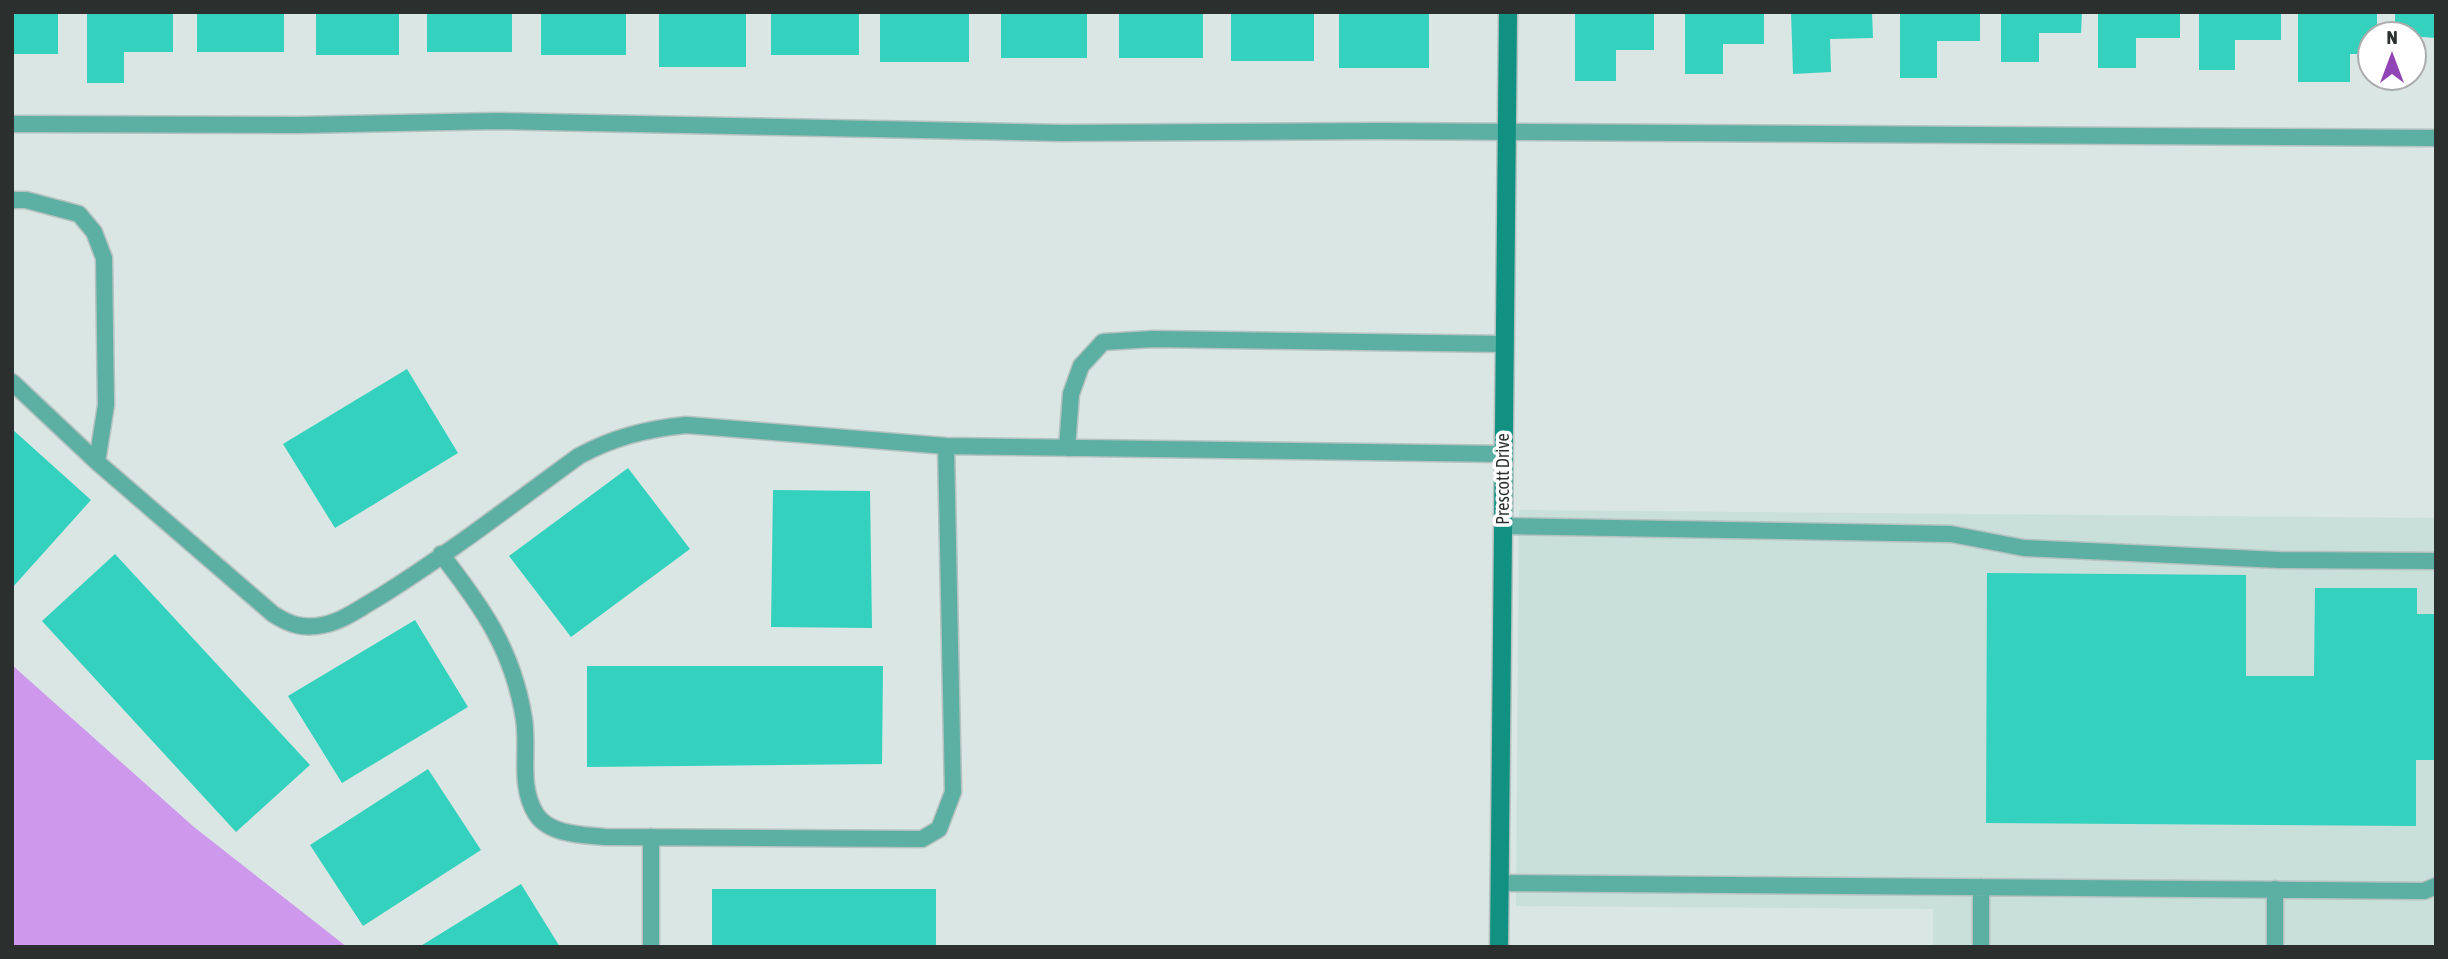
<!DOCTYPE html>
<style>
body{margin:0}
#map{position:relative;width:2448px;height:959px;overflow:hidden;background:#d9e6e4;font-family:"Asap Condensed",sans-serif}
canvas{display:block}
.frame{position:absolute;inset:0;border:14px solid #2b302f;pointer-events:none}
.north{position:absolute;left:2357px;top:21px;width:70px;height:70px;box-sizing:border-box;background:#fff;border:2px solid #aaacac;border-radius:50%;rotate:0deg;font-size:19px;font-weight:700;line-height:28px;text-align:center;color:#2b302f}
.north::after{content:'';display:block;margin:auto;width:24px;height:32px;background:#9044b6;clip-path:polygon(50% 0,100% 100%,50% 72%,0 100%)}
</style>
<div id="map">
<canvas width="2448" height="959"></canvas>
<div class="frame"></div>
<div class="north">N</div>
</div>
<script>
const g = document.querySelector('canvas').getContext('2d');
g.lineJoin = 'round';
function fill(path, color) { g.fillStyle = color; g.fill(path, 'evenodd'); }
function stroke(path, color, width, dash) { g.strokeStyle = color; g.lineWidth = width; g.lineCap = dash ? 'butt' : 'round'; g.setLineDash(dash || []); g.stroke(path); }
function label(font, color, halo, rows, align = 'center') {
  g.font = font + ' "Asap Condensed",sans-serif'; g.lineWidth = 7; g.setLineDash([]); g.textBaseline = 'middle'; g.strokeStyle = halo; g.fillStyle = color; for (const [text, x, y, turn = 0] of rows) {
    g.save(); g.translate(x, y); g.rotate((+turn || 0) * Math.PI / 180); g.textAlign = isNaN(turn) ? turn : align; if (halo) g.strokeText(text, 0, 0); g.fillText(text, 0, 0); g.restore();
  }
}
fill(new Path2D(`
 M1519 510 2436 518V947H1933V909L1516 906Z`), '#c8dfda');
fill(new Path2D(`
 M12 665 194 827 347 947H12Z`), '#ce99ec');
fill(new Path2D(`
 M12 12H58V54H12Z
 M87 12H173V52H124V83H87Z
 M197 12H284V52H197Z
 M316 12H399V55H316Z
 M427 12H512V52H427Z
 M541 12H626V55H541Z
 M659 12H746V67H659Z
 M771 12H859V55H771Z
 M880 12H969V62H880Z
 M1001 12H1087V58H1001Z
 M1119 12H1203V58H1119Z
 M1231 12H1314V61H1231Z
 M1339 12H1429V68H1339Z
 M1575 12H1654V50H1616V81H1575Z
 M1685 12H1764V44H1723V74H1685Z
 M1791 12H1872L1873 38 1830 39 1831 72 1793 74Z
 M1900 12H1980V41H1937V78H1900Z
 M2001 12H2082L2081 33H2039V62H2001Z
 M2098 12H2180V38H2136V68H2098Z
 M2199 12H2281V40H2235V70H2199Z
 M2298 12H2377V35H2371V54H2350V82H2298Z
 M2395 12H2436V38L2395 35Z
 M407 369 458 453 335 528 283 444Z
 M12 429 91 500 12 588Z
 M628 468 690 549 571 637 509 556Z
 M773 490 870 491 872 628 771 627Z
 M115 554 310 765 236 832 42 621Z
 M1987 573 2246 575V676H2314L2315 588H2417V614H2436V760H2416V826L1986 823Z
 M415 620 468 707 342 783 288 696Z
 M587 666H883L882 764 587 767Z
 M428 769 481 850 363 926 310 845Z
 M521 884 560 947H419Z
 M712 889H936V947H712Z`), '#34d1be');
const lane = new Path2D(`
 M12 124 299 125 497 121 1063 133 1377 131 2436 138
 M12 200H26L79 214 94 232 104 258 106 405 97 462 12 382
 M1067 448 1071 394 1081 366 1103 342 1153 339 1504 344
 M97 462 273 614C290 625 303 629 323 625 344 621 363 606 381 596 450 553 514 503 579 456 614 437 647 429 686 425L946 446 1503 454
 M1503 526 1951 534 2024 548 2279 560 2436 561
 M441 554C483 608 513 650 524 719 529 751 518 785 536 814 549 835 584 835 605 837L922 839 939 829 953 792 946 446
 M1499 883 2424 891 2436 886
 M651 947V837
 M1981 947V887
 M2275 947V889`);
const secondary = new Path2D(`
 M1499 947 1508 12`);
stroke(lane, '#b6c2c0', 19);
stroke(secondary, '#b6c2c0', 21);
stroke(lane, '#5cb0a3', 16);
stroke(secondary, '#119182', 18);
label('18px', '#2b302f', '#fff', [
 ["Prescott Drive",1503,479,-90]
]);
</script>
